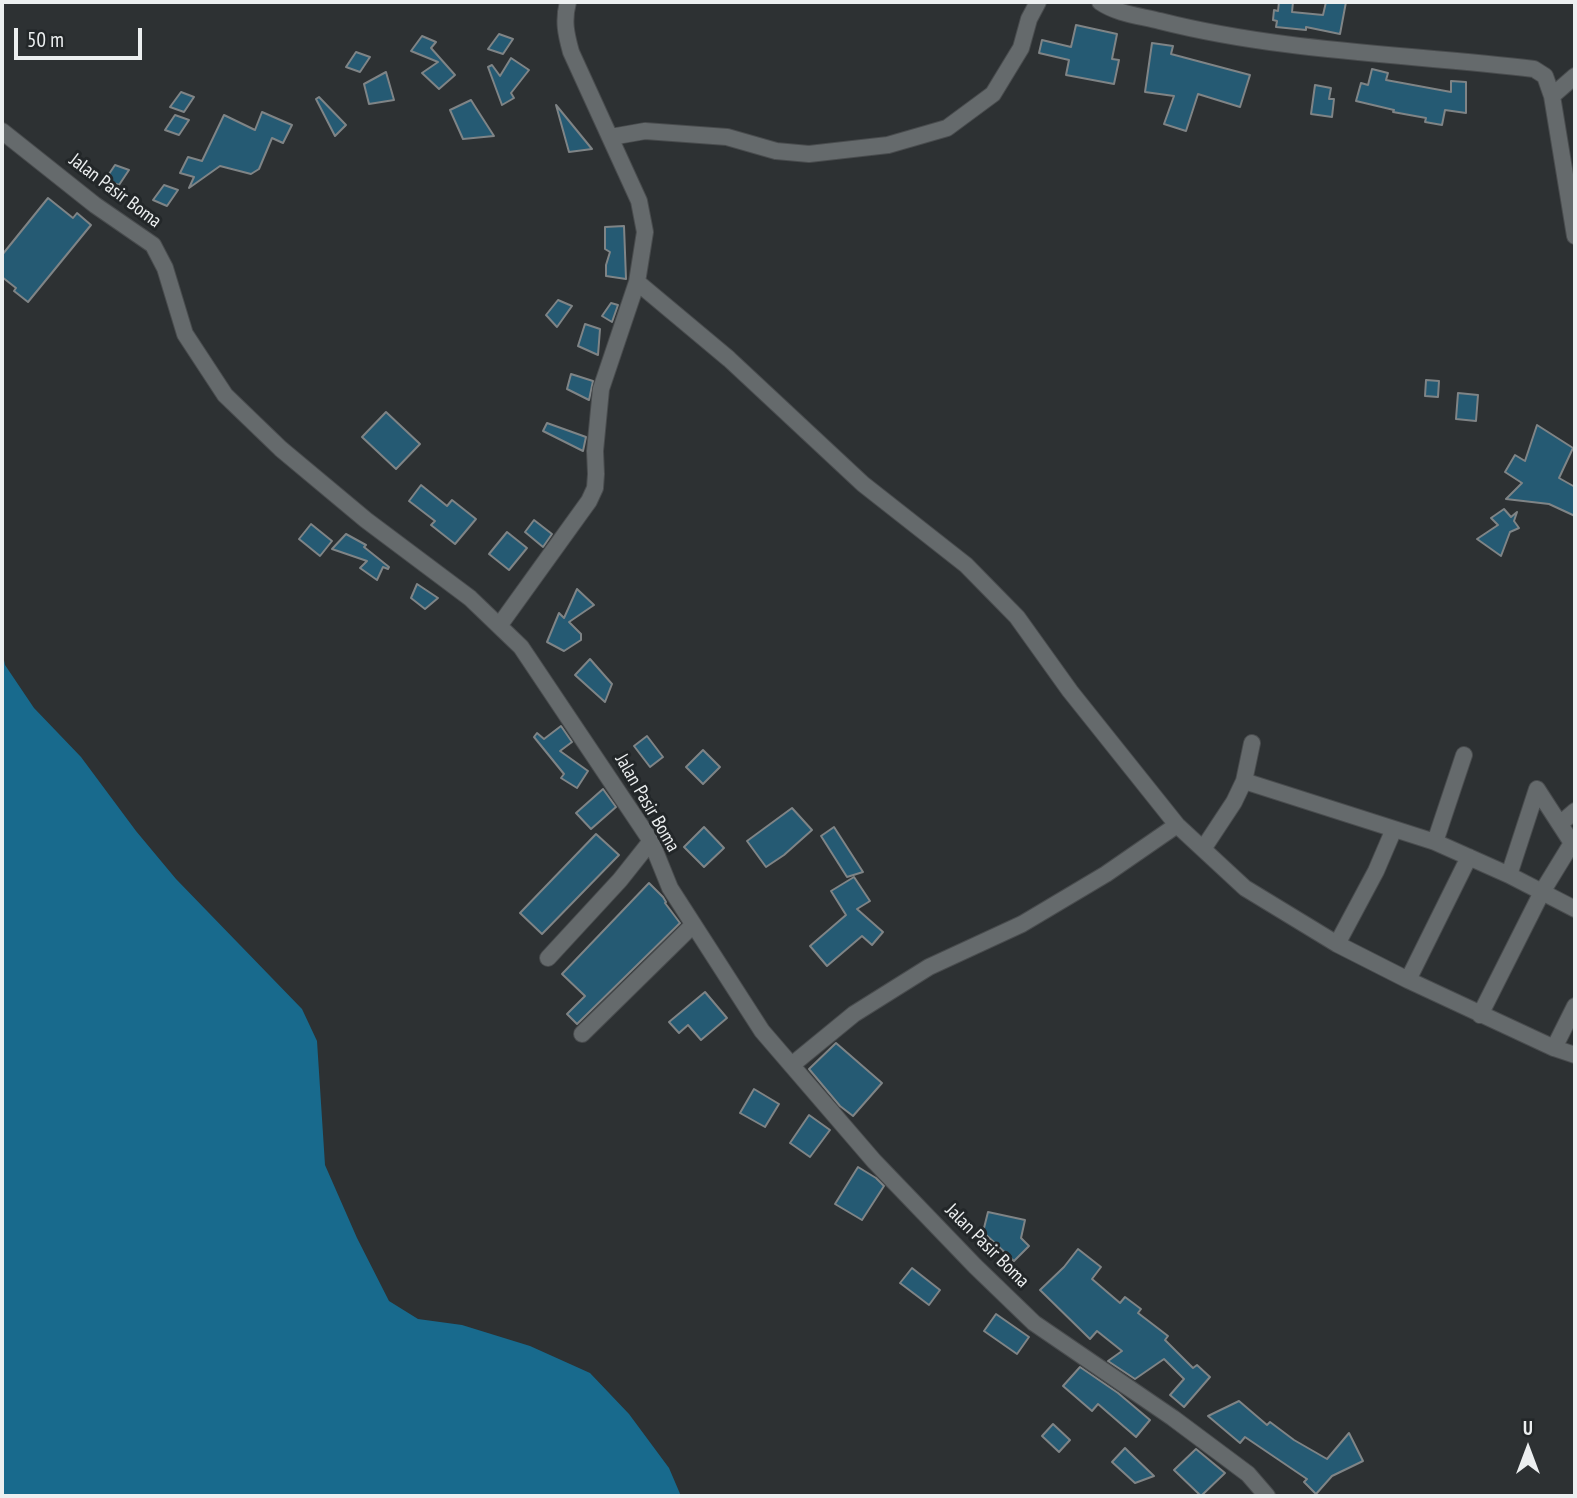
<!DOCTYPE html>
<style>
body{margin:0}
#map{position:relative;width:1577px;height:1498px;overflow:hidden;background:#2d3133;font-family:"PT Sans Narrow",sans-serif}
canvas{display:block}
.frame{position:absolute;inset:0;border:4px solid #eceff0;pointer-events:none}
.north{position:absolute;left:1493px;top:1414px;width:70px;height:70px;-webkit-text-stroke:5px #232729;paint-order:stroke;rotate:0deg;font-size:19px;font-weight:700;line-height:28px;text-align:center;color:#eceff0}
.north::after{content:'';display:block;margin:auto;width:24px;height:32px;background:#eceff0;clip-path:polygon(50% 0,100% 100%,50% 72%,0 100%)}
.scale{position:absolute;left:14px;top:28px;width:128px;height:32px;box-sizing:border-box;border:4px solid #eceff0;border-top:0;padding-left:9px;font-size:21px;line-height:24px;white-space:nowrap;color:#eceff0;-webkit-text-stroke:5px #232729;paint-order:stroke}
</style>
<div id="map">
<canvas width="1577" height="1498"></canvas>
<div class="frame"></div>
<div class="north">U</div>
<div class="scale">50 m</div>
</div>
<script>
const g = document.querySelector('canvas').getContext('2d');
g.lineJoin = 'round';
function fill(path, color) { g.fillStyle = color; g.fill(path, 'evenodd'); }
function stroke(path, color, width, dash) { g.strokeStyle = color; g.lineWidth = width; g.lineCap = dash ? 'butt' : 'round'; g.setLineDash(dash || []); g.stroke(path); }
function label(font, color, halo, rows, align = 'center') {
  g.font = font + ' "PT Sans Narrow",sans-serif'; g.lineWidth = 6; g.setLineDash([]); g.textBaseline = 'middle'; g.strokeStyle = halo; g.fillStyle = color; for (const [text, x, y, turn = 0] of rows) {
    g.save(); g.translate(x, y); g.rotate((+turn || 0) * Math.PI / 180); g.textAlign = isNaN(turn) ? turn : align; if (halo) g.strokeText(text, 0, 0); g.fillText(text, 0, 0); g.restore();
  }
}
fill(new Path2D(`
 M2 650 5 665 34 708 81 757 136 831 176 879 302 1009 317 1041 325 1165 357 1238 389 1301 418 1319 462 1325 530 1346 590 1373 629 1414 669 1468 681 1496H2Z`), '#186a8d');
const building = new Path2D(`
 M1279 2H1293L1292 12 1323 15 1326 2H1346L1340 34 1306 27V30L1276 27 1277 21 1273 20 1274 10 1278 11Z
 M1076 25 1117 34 1112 59 1119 60 1114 84 1066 75 1069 60 1039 53 1042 40 1071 47Z
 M499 34 513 39 503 54 488 49Z
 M422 36 436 42 431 48 455 75 439 89 422 73 438 62 411 51Z
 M1152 43 1173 46 1171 54 1250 75 1240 107 1198 94 1186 131 1164 124 1174 96 1145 92Z
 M356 52 370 57 360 72 346 67Z
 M511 58 529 70 511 93 514 98 502 105 488 67 492 65 500 76Z
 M1372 69 1388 73 1386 80 1451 92V81L1466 82V113L1445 110 1442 125 1425 122 1426 118 1393 112 1394 110 1356 101 1361 83 1368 85Z
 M386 72 394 100 369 104 364 84Z
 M1315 85 1331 88 1329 99H1334L1332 117 1311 114Z
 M181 92 194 97 184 112 170 107Z
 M319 97 346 125 335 136 316 99Z
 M471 100 476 108 494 136 463 139 450 110Z
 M556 105 592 149 569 152Z
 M262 112 292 125 283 143 272 138 259 169 251 174 220 166 189 188 194 177 180 173 188 157 202 161 224 115 255 130Z
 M175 115 189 120 179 135 165 130Z
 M115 165 129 170 119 185 105 180Z
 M164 185 178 190 167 206 153 200Z
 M48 198 73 218 77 213 91 225 28 302 14 291 16 288 2 277V255Z
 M624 226 626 279 606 276V265L610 252 605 249V227Z
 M558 300 572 306 557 327 546 315Z
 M611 303 618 305 612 322 602 316Z
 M585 324 600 329 598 355 578 346Z
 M571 374 593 381 589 400 567 389Z
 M1426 380 1439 381 1438 397 1425 396Z
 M1458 393 1478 395 1476 421 1456 419Z
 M386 412 420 444 396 469 362 437Z
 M547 423 586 437 583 451 543 431Z
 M1537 425 1573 448 1559 478 1575 487V516L1549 504 1506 499 1522 483 1505 472 1515 455 1525 461Z
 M421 485 447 506 452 500 476 519 455 544 431 525 435 521 409 501Z
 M1504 509 1511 517 1517 512 1514 521 1519 528 1510 532 1501 556 1477 539 1498 525 1491 518Z
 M534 520 552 534 543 547 525 532Z
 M311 524 332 541 320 556 299 539Z
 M507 532 527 548 509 570 489 554Z
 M346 534 366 545 364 547 389 567 388 569 383 567 377 580 360 568 367 561 332 549Z
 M417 584 438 598 425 609 411 598Z
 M577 589 594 605 569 622 581 634V640L564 651 547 642 559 613 564 618Z
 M590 659 612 684 605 702 575 675Z
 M561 726 572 742 560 751 588 771 577 788 561 778 564 774 534 737 537 733 544 739Z
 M647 736 663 757 650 767 634 746Z
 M703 750 720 767 703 784 686 767Z
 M603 789 616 807 591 829 576 813Z
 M792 808 812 830 784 855 766 867 747 841Z
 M704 827 724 848 704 867 684 847Z
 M834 827 863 872 847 877 821 836Z
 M596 834 619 855 542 934 520 913Z
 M854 877 870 901 857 909 883 932 872 945 862 936 827 966 810 946 846 915 831 891Z
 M649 883 663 897 666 902 665 903 680 923 577 1024 567 1014 585 996 562 974Z
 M705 992 727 1018 701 1040 688 1025 679 1033 669 1022Z
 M836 1043 882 1083 853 1116 840 1106 809 1069Z
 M754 1089 779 1104 765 1127 740 1113Z
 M809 1115 830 1130 810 1157 790 1143Z
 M858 1167 876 1178 884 1186 862 1220 835 1204Z
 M988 1212 1025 1220 1021 1238 1029 1246 1014 1261 983 1232Z
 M1078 1249 1101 1267 1092 1279 1120 1303 1125 1297 1141 1309 1138 1313 1168 1336 1165 1340 1193 1368 1197 1365 1210 1377 1184 1407 1170 1395 1184 1379 1164 1359 1135 1379 1108 1361 1122 1351 1097 1331 1090 1339 1040 1290 1064 1267Z
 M912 1268 940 1290 929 1305 900 1283Z
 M996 1314 1029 1337 1017 1354 984 1331Z
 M1080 1367 1118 1393 1150 1420 1136 1437 1098 1404 1092 1411 1063 1386Z
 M1239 1401 1267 1425 1270 1422 1294 1440 1327 1459 1349 1433 1363 1461 1332 1476 1316 1494 1304 1482 1307 1479 1245 1437 1240 1443 1208 1416Z
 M1053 1424 1070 1440 1059 1452 1042 1436Z
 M1125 1448 1130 1453 1154 1476 1135 1483 1112 1462Z
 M1196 1449 1225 1473 1201 1496 1174 1470Z`);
fill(building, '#255a73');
stroke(building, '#7f8486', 2);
const minor = new Path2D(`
 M1100 2C1117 14 1141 16 1160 21 1282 52 1410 54 1534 69L1545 76 1552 96 1575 236
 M1552 96 1575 76
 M2 131 95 205 153 245 165 268 185 334 225 395 281 449 366 520 470 598 521 647 651 841 670 888 762 1031 874 1161 975 1266 1034 1323 1173 1418 1248 1474 1267 1496
 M611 137 645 131 727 137 776 151 809 154 888 145 947 128 993 94 1021 48 1029 19 1038 2
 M637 282 729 359 863 484 966 565 1017 617 1070 691 1177 825 1245 888 1337 944 1408 980 1554 1048 1575 1055
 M499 626 589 501 595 488 596 474 595 451 601 389 637 282 645 232 639 201 571 52C566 34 563 21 568 2
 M1244 781 1435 842 1509 875 1575 909
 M1560 824 1575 811
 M1435 842 1464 755
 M1203 849 1234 802 1244 781 1252 743
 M1509 875 1537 789
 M1337 944 1376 871 1394 829
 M548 958 620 880 651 841
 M1408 980 1469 857
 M1480 1015 1542 892 1572 843 1537 789
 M582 1034 693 925
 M1554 1048 1575 1006
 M793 1064 854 1014 929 967 1022 924 1106 874 1177 825`);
stroke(minor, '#494c4e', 18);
stroke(minor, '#656a6c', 16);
label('19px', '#eceff0', '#232729', [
 ["Jalan Pasir Boma",115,191,37],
 ["Jalan Pasir Boma",647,803,60],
 ["Jalan Pasir Boma",987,1246,45]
]);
</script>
